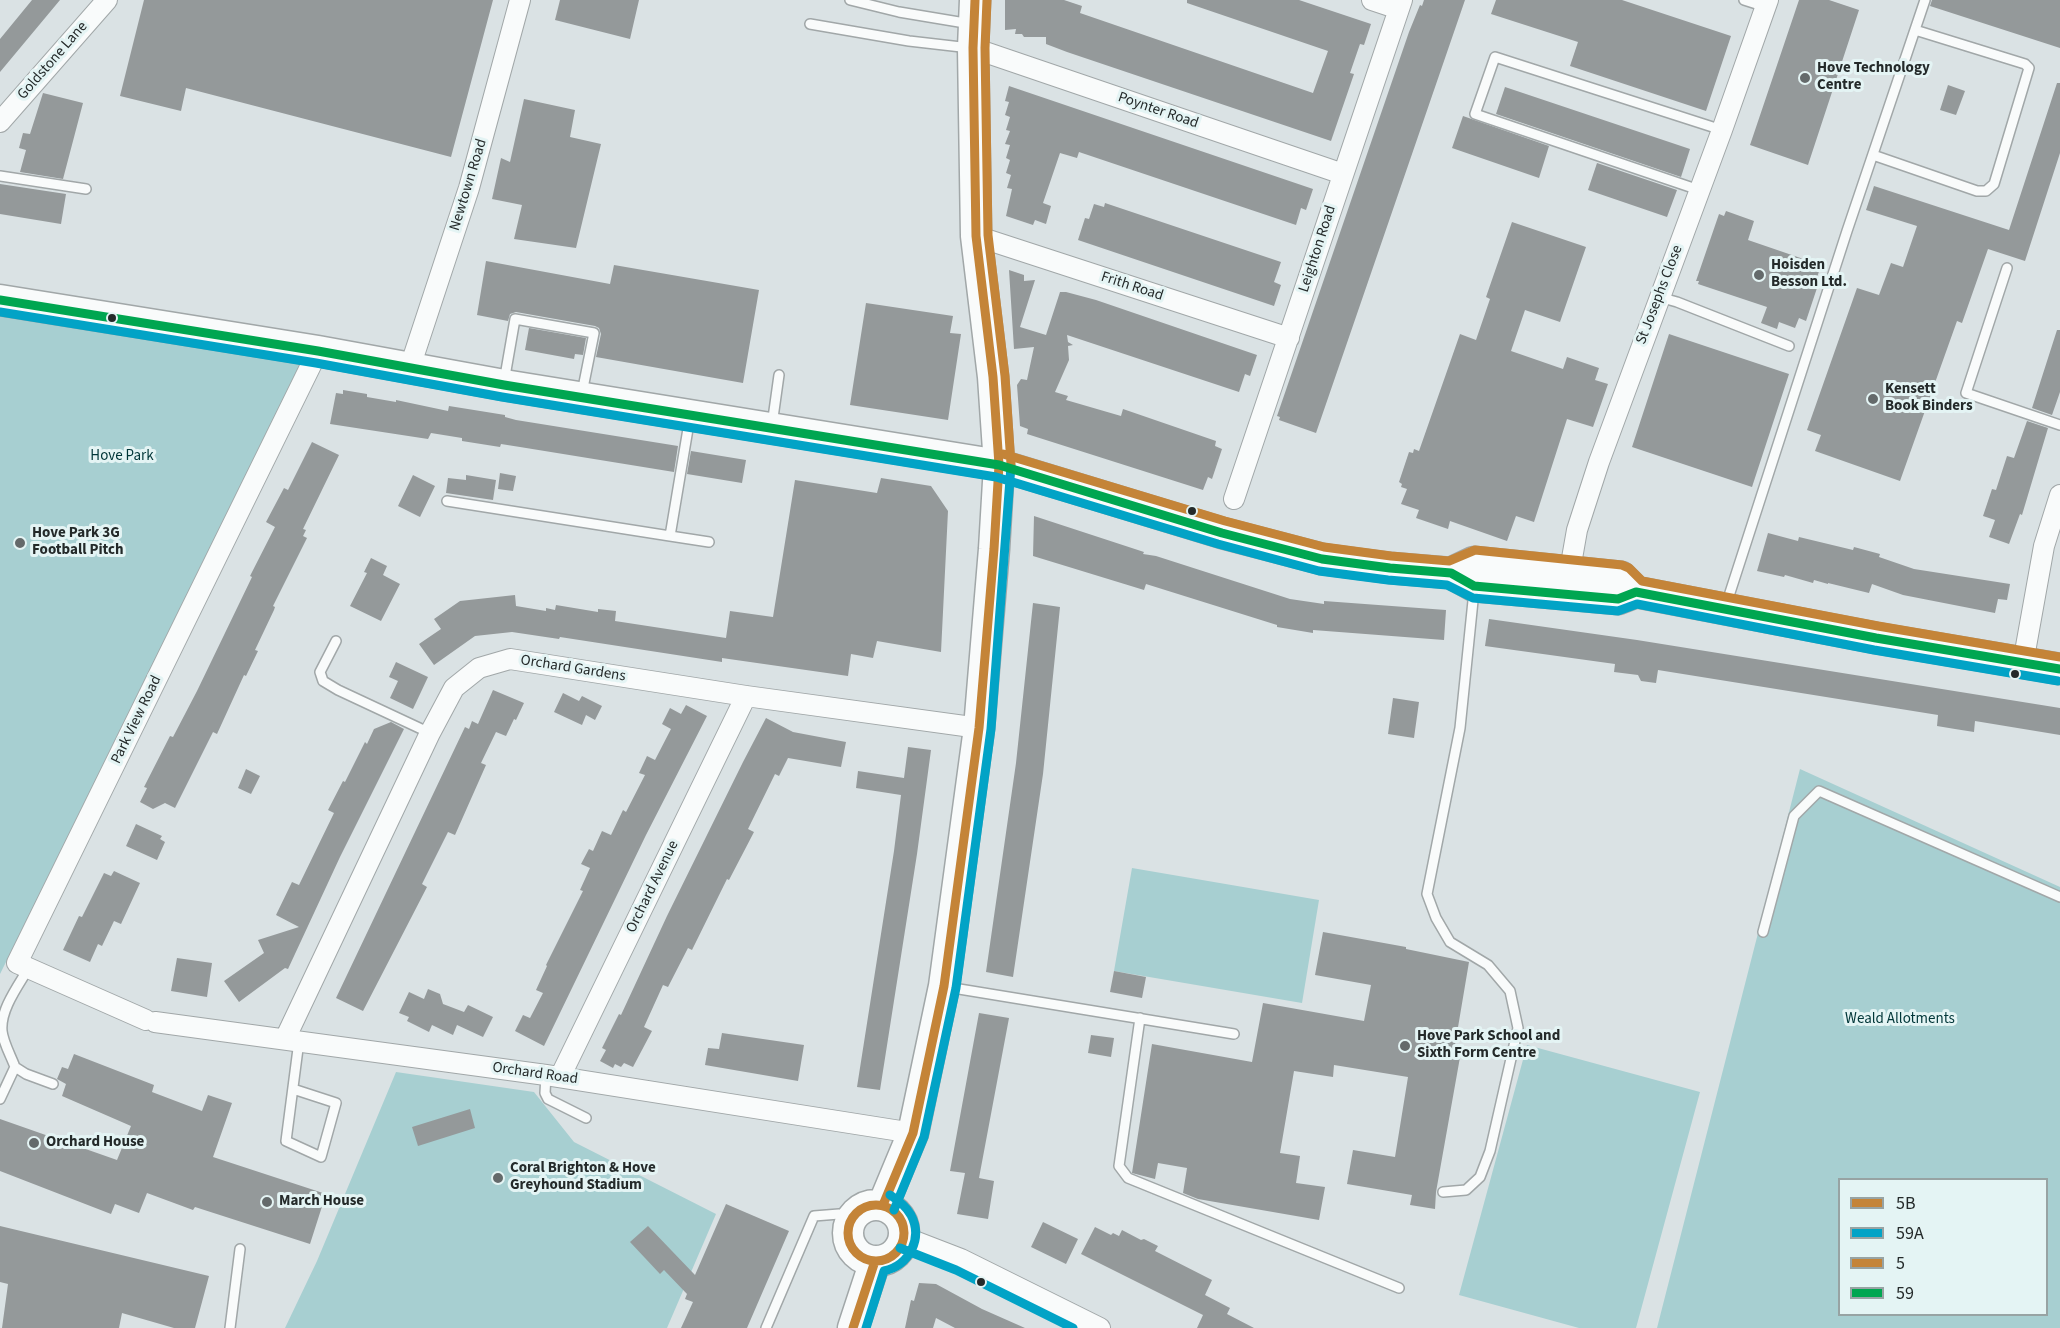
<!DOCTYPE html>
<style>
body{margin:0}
#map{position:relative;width:2060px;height:1328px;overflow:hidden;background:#dae2e4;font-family:"Source Sans 3",sans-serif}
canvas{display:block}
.legend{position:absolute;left:1838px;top:1178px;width:210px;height:138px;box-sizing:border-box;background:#e4f4f4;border:2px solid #97a3a3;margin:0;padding:8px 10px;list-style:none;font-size:18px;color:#242a2a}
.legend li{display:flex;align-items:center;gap:12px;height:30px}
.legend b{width:30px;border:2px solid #97a3a3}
</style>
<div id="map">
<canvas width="2060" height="1328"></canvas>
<ul class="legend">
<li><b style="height:8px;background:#c48438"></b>5B</li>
<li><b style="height:8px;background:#02a3c6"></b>59A</li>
<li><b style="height:8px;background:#c48438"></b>5</li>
<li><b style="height:8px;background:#00a651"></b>59</li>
</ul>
</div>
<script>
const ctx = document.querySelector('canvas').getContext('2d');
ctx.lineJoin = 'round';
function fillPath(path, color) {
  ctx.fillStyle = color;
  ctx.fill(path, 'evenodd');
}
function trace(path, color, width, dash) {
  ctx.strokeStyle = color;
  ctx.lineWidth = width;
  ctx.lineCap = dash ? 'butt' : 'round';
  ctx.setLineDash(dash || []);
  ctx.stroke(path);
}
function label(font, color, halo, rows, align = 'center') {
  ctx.font = font + ' "Source Sans 3",sans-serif';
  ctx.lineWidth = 6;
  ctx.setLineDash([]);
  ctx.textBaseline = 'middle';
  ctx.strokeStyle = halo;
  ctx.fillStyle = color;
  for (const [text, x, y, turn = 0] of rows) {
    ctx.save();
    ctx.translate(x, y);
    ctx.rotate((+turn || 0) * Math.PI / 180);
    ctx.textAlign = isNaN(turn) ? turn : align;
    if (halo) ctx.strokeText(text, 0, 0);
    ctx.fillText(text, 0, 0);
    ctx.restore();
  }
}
const green = new Path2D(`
 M0 314 305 363 0 974Z
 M1800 769 2060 887V1328H1657ZM1840 1180H2046V1314H1840Z
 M1132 868 1319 900 1302 1003 1114 971Z
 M1527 1045 1700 1092 1636 1328H1579L1459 1295Z
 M396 1072 534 1092 574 1142 716 1214 667 1328H285L317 1261Z`);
const building = new Path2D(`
 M32 0H60L0 72V39Z
 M144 0H493L451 157 186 88 181 111 120 96Z
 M560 0H639L630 39 555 20Z
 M1005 0H1064L1082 6 1080 13 1313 93 1328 51 1187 3V0H1299L1371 24 1364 45 1360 44 1350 73 1354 74 1331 141 1067 52 1046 44V37H1024L1022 34H1015L1016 29 1005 30Z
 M1424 0H1465L1316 433 1279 420 1280 417 1277 416 1409 32 1420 5 1422 6Z
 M1496 0H1622L1731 36 1706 111 1570 66 1578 42 1491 14Z
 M1799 0H1829L1859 10 1808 165 1750 145Z
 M1932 0H2060V48L1930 6Z
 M2057 83H2060V153L2025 261 1988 249 1962 323 1957 321 1900 481 1815 451 1821 435 1807 430 1857 288 1879 295 1891 263 1903 267 1917 226 1866 210 1874 186 2009 230Z
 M1948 85 1965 91 1956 115 1940 110Z
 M1009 86 1313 189 1306 210 1301 208 1296 225 1079 152 1077 158 1060 153 1043 203 1051 206 1046 224 1035 220 1033 225 1006 216 1012 189 1007 188 1011 175 1006 173 1010 160 1006 158 1010 145 1005 144 1010 131 1006 130 1010 117 1005 115 1009 102 1005 101Z
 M1505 87 1690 149 1681 177 1496 114Z
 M43 93 83 103 63 179 20 172 26 150 19 148 23 133 30 134Z
 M524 99 575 110 570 137 601 144 576 248 514 239 522 205 492 199 501 158 510 162Z
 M1463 116 1549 146 1539 178 1452 148Z
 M1597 163 1677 190 1667 217 1588 190Z
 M0 184 66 194 61 224 0 214Z
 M1105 203 1281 262 1274 282 1281 285 1274 306 1078 240 1085 218 1089 219 1094 204 1104 207Z
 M1726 211 1754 221 1748 240 1821 265 1814 287 1817 288 1806 321 1799 318 1795 328 1779 322 1777 329 1761 323 1767 307 1698 284 1699 281H1696L1719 214 1724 216Z
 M1512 222 1586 247 1560 322 1525 310 1511 351 1563 369 1567 357 1599 368 1595 380 1608 384 1593 427 1567 419 1534 522 1516 516 1507 541 1450 521 1448 529 1416 518 1419 510 1401 504 1407 489 1401 487 1402 484 1399 482 1409 452 1413 453 1414 449 1419 451 1460 334 1476 340 1490 299 1486 297Z
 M486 261 610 284 614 265 759 290 743 383 596 357 601 334 599 328 595 326 516 312 510 314 508 321 477 315Z
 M1009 270 1024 275V281L1035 280 1020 327 1046 335 1060 292H1066L1096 300 1257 355 1250 376 1245 374 1239 392 1067 335 1068 342 1073 345 1068 346 1069 360 1055 392 1068 396 1066 400 1121 416 1123 409 1216 441 1215 446 1222 449 1212 479 1208 477 1203 490 1027 434 1028 429 1020 426 1017 385 1021 379 1027 380 1034 347 1014 349Z
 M866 303 953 316 950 333 961 334 948 420 850 405Z
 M529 328 586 338 583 355 575 354 574 359 525 350Z
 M2057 330H2060V392L2052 415 2032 408Z
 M1669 334 1789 374 1752 487 1632 447Z
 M343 390 367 394V397L396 402V400L448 411 449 406 474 410 505 415V417L516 420 678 446 674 472 520 447 501 444 500 447 462 441V438L431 433 428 439 330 424 336 393 343 394Z
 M2027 421 2048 428 2022 515 2020 514 2009 544 1989 537 1995 520 1983 516 1992 489 1996 490 2007 456 2014 458Z
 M312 442 339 455 303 529 306 530 303 536 307 538 273 606 275 607 274 610 255 650 258 651 246 676 244 675 217 734 213 732 175 808 165 803 153 809 140 802 147 788 144 787 170 736 173 737 197 691 252 577 250 576 275 527 266 522 284 488 288 490Z
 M691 451 746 460 742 483 687 474Z
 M500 473 516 476 513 491 498 489Z
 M413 475 435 486 420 517 398 506Z
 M466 475 496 480 493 500 446 493 448 478 466 480Z
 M881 478 931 486 948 511 941 652 877 641 873 658 851 654 848 676 722 658V662L560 637 559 639 512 632 475 636 434 665 419 644 441 629 434 619 460 601 515 595 516 606 546 611V608L555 610 556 605 598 612V609L616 611 615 621 726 638 730 611 773 617 795 480 877 493Z
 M1034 516 1144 552 1143 554 1156 556 1290 599 1324 604V601L1446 610 1444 640 1313 630V633L1277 627V625L1146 584 1144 590 1033 556Z
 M1768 533 1798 541 1799 537 1853 550 1854 547 1880 554 1879 557 1914 569 2010 584 2007 600 1998 599 1995 613 1903 595 1872 584 1869 593 1828 583V584L1814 580 1813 583 1785 575 1784 577 1757 571Z
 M371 558 387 566 383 575 400 584 381 621 350 606 367 573 364 572Z
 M1033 603 1060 607 1043 774 1013 977 986 972 1016 763Z
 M1489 619 1637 640 2060 708V735L1975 721 1974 732 1955 729 1937 726 1938 715 1658 670 1656 683 1641 681 1638 675 1614 672 1615 664 1485 646Z
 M396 662 428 677 413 709 390 698 398 681 389 677Z
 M493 690 524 703 516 720 514 719 506 736 496 732 481 763 486 765 455 835 448 832 422 884 427 887 363 1011 336 998 465 727 469 729 472 721 478 724Z
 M563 693 579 701 582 696 602 706 595 720 586 715 582 725 554 712Z
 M1393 698 1419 702 1414 738 1388 734Z
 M686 705 707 716 646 835 544 1046 515 1031 523 1015 530 1018 543 993 536 990 547 966 546 965 583 891 580 890 590 868 581 864 589 849 593 851 602 831 611 835 623 810 626 812 645 775 639 773 647 756 655 760 671 729 662 724 670 708 681 714Z
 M766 718 793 732 846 742 841 767 788 758 779 776 775 774 748 829 754 832 729 880 727 879 692 950 688 948 668 987 663 985 644 1027 652 1031 633 1067 624 1063 621 1067 615 1064 613 1068 600 1061 606 1050 602 1048 619 1014 621 1015 667 916 743 762Z
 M391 722 404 729 340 857 288 969 285 968 239 1002 224 981 264 953 258 940 299 927 276 915 292 882 299 885 334 813 328 810 343 781 345 782 365 742 367 744 374 729Z
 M908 747 931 750 917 854 880 1090 857 1087 894 851 901 795 856 788 858 771 904 778Z
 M246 769 260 776 251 794 238 788Z
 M136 824 162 836 160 839 165 842 157 860 126 846Z
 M114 871 140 883 121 924 114 921 102 946 98 944 90 962 63 950 79 916 82 917 104 873 111 876Z
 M1323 932 1406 947V949L1469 962 1455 1045 1462 1046 1436 1192 1435 1209 1410 1205 1412 1195 1347 1184 1353 1150 1395 1157 1408 1077 1334 1065 1333 1077 1294 1071 1280 1153 1300 1156 1296 1183 1325 1187 1319 1220 1198 1199 1183 1193 1187 1168 1158 1163 1155 1179 1132 1173 1152 1044 1252 1062 1263 1003 1364 1021 1371 985 1315 975Z
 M177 958 212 963 207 997 171 991Z
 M1114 971 1146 977 1142 998 1110 992Z
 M428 989 440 994 443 1004 464 1012 468 1005 493 1017 483 1037 457 1025 453 1035 432 1025 429 1032 407 1021 409 1017 399 1013 409 992 424 999Z
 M979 1013 1009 1018 979 1178 994 1181 988 1219 957 1214 965 1173 950 1171Z
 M722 1033 804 1045 798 1081 705 1065 708 1048 719 1049Z
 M1091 1035 1114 1038 1111 1057 1088 1053Z
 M74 1054 154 1085 152 1092 202 1111 208 1095 232 1103 213 1157 326 1194 310 1244 195 1207 193 1210 147 1193 139 1213 115 1204 111 1214 0 1171V1119L117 1160 131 1126 62 1096 66 1084 57 1079 62 1067 68 1069Z
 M470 1109 475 1128 418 1146 412 1127Z
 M726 1204 789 1231 747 1328H681L693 1302 685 1299 687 1294 664 1270 660 1274 630 1242 648 1226 695 1275Z
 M1043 1222 1078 1239 1066 1264 1031 1247Z
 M0 1226 209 1276 195 1328H174L122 1313 119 1328H2L8 1284 0 1282Z
 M1095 1227 1111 1235 1113 1233 1119 1236 1122 1230 1141 1240 1144 1239 1158 1246 1155 1251 1212 1280 1205 1295 1230 1308 1227 1314 1254 1328H1197L1203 1315 1081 1254Z
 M919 1283 936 1284 982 1309 1025 1328H955L936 1318 933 1328H905L911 1300 914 1301Z`);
const lane = new Path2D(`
 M850 0 899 12 971 24
 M1744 0 1766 7
 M810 24 909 41 970 48
 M1873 155 1977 191H1986L1994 184 2029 68 2025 64 1915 30
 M0 176 86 189
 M1699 190 1475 114 1495 57 1722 130
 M2007 268 1966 393 2060 425
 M1659 297 1677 302 1789 346
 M504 382 515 319 594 333 582 393
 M772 425 779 375
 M447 501 670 536 690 417
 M670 536 709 542
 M1726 605 1847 231 1925 0
 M336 641 320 672 323 681 338 690 430 733
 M1763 932 1794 816 1819 791 2060 897
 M947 987 1234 1034
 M1140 1018 1119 1166 1128 1178 1399 1288
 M15 1067 26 1074 53 1084
 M546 1075 545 1093 548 1099 586 1118
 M293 1089 336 1103 321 1157 286 1141 299 1041
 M0 1099 15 1067C11 1056 3 1042 2 1031 0 1010 18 986 28 969
 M1443 1192 1466 1190 1480 1177 1490 1151 1518 1028 1510 991 1488 965 1450 942 1436 918 1427 894 1460 728 1474 591
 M230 1328 240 1249
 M766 1328 814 1216 839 1214 850 1219`);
const street = new Path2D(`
 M1372 0 1399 9
 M973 48 1343 174
 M0 122 107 0
 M976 236 1289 338
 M410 367 469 188 520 0
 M1234 499 1402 0
 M1568 581 1577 530 1599 462 1722 130 1768 0
 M2023 663 2044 546 2060 495
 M146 1020 17 963 318 351
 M155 1022 546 1075 913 1133
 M285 1039 430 733 454 688 479 668 510 659 746 696 979 728
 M560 1077 746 696
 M904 1237 961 1259 1100 1328`);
const primary = new Path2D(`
 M0 300 318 351 504 385 999 465 1222 533 1322 559 1390 568 1451 573 1474 586 1618 599 1636 592 1876 638 2060 669
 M1451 573 1474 562 1621 577 1636 592
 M848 1233a28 28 0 1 1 56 0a28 28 0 1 1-56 0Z
 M883 1205 913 1133 944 986 979 728 994 549 999 465 993 377 976 236 973 48 975 0
 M853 1328 875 1261`);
const bus1 = new Path2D(`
 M848 1233a28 28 0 1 1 56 0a28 28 0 1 1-56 0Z
 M883 1205 913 1133 944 986 979 728 994 549 999 465 993 377 976 236 973 48 975 0
 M853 1328 875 1261`);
const bus2 = new Path2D(`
 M0 312 316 363 502 397 996 477 1218 544 1319 571 1388 580 1447 585 1473 598 1618 611 1637 604 1874 650 2058 681
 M894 1210 924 1137 956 988 991 729 1011 466
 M900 1248 956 1270 1073 1328
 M866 1328 884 1271C910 1265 923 1238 911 1215 906 1206 898 1200 890 1195`);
const bus3 = new Path2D(`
 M987 0 985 48 988 235 1005 376 1011 464
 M1003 454 1225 521 1324 547 1391 556 1449 561 1475 550 1622 565 1629 568 1642 581 1878 626 2060 657`);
const bus4 = new Path2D(`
 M0 300 318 351 504 385 999 465 1222 533 1322 559 1390 568 1451 573 1474 586 1618 599 1636 592 1876 638 2060 669`);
const markers = [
 [1805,78,6,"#646a6b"],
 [1759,275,6,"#646a6b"],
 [112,318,5,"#242a2a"],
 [1873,399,6,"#646a6b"],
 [1192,511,5,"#242a2a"],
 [20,543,6,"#646a6b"],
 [2015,674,5,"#242a2a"],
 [1405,1046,6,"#646a6b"],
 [34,1143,6,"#646a6b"],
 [498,1178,6,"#646a6b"],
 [267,1202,6,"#646a6b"],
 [981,1282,5,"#242a2a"]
];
const streetNames = [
 ["Goldstone Lane",53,61,-49],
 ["Poynter Road",1158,111,19],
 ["Newtown Road",469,185,-73],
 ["Leighton Road",1318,249,-72],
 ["Frith Road",1132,287,18],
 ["St Josephs Close",1660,295,-69],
 ["Orchard Gardens",573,669,9],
 ["Park View Road",137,720,-64],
 ["Orchard Avenue",653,887,-64],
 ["Orchard Road",535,1074,8]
];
const poiNames = [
 ["Hove Technology",1817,69],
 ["Centre",1817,86],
 ["Hoisden",1771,266],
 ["Besson Ltd.",1771,283],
 ["Kensett",1885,390],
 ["Book Binders",1885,407],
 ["Hove Park 3G",32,534],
 ["Football Pitch",32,551],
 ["Hove Park School and",1417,1037],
 ["Sixth Form Centre",1417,1054],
 ["Orchard House",46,1143],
 ["Coral Brighton & Hove",510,1169],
 ["Greyhound Stadium",510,1186],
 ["March House",279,1202]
];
const parkNames = [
 ["Hove Park",122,457],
 ["Weald Allotments",1900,1020]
];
fillPath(green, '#a7cfd1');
fillPath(building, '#94999a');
trace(lane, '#a1a7a8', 12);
trace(street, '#a1a7a8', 22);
trace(primary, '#a1a7a8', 33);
trace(lane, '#f9fbfb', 9);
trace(street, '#f9fbfb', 20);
trace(primary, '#f9fbfb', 30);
trace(bus1, '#c48438', 9);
trace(bus2, '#02a3c6', 9);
trace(bus3, '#c48438', 9);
trace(bus4, '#00a651', 9);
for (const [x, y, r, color] of markers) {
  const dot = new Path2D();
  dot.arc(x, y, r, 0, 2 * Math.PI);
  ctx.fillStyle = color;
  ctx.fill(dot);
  trace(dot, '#e4f4f4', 2);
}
label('15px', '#242a2a', '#e4f4f4', streetNames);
label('bold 15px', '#242a2a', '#e4f4f4', poiNames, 'left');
label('15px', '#003638', '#e4f4f4', parkNames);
</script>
